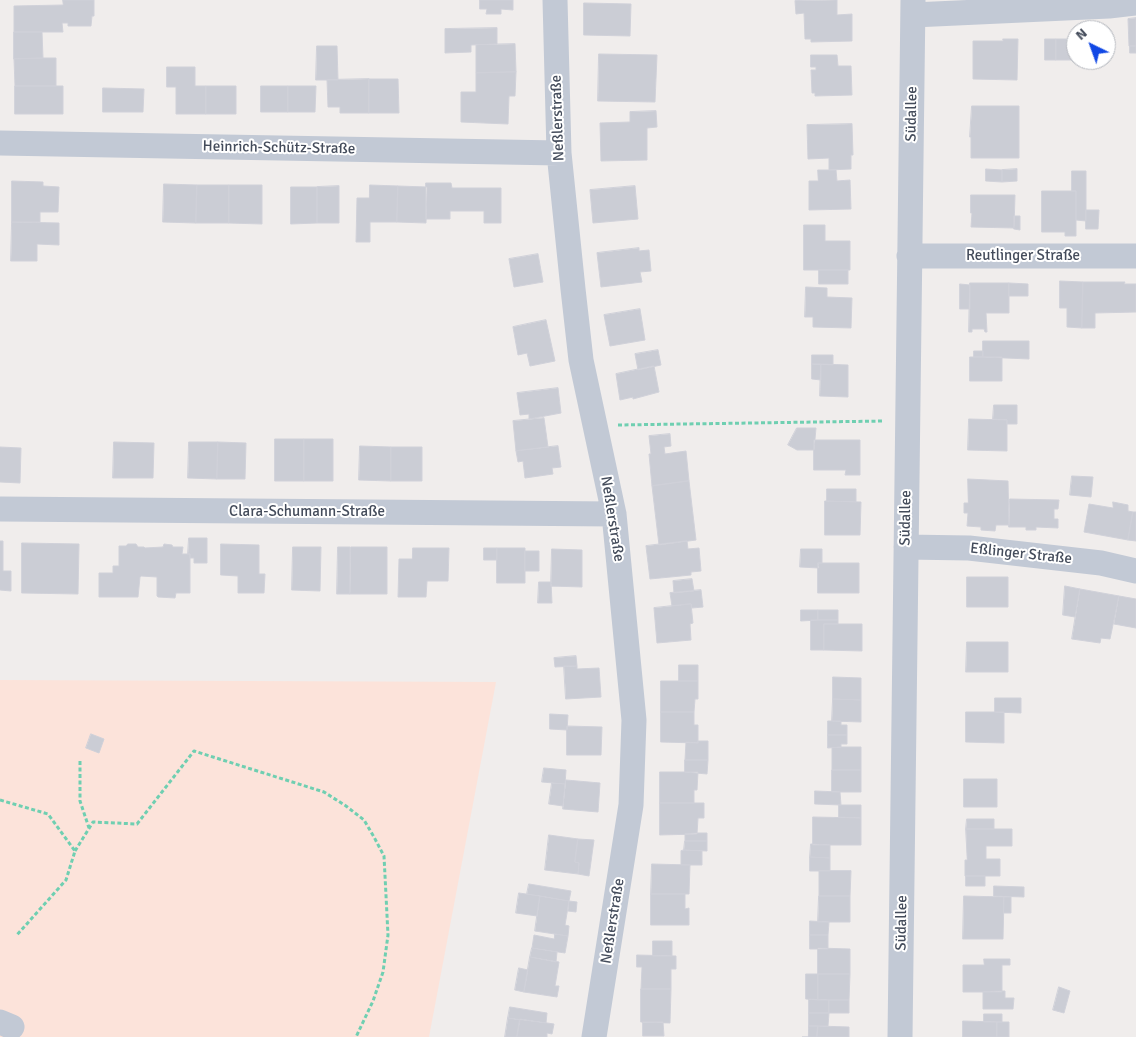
<!DOCTYPE html>
<meta charset="utf-8">
<style>
body{margin:0}
#map{position:relative;width:1136px;height:1037px;overflow:hidden;background:#f0edec;font-family:Signika,sans-serif}
canvas{display:block}
.north{position:absolute;left:1066px;top:20px;width:50px;height:50px;box-sizing:border-box;background:#fff;border:1px solid #b4b7bd;border-radius:50%;rotate:318deg;font-size:14px;font-weight:700;line-height:20px;text-align:center;color:#444c5b}
.north::after{content:'';display:block;margin:auto;width:18px;height:22px;background:#1148e5;clip-path:polygon(50% 0,100% 100%,50% 72%,0 100%)}
</style>
<div id="map">
<canvas width="1136" height="1037"></canvas>
<div class="north">N</div>
</div>
<script>
const ctx = document.querySelector('canvas').getContext('2d');
ctx.lineJoin = 'round';
function fillPath(path, color) {
  ctx.fillStyle = color;
  ctx.fill(path, 'evenodd');
}
function trace(path, color, width, dash) {
  ctx.strokeStyle = color;
  ctx.lineWidth = width;
  ctx.lineCap = dash ? 'butt' : 'round';
  ctx.setLineDash(dash || []);
  ctx.stroke(path);
}
function label(font, color, halo, rows, align = 'center') {
  ctx.font = font + ' Signika,sans-serif';
  ctx.lineWidth = 4;
  ctx.setLineDash([]);
  ctx.textBaseline = 'middle';
  ctx.strokeStyle = halo;
  ctx.fillStyle = color;
  for (const [text, x, y, turn = 0] of rows) {
    ctx.save();
    ctx.translate(x, y);
    ctx.rotate((+turn || 0) * Math.PI / 180);
    ctx.textAlign = isNaN(turn) ? turn : align;
    if (halo) ctx.strokeText(text, 0, 0);
    ctx.fillText(text, 0, 0);
    ctx.restore();
  }
}
const medical = new Path2D(`
 M0 680 496 682 429 1037H0Z`);
const building = new Path2D(`
 M63 0H94V16H92L91 26H68V23H62L63 32H14V6L63 5Z
 M480 0H513V10L501 9V14H486L487 9H480Z
 M837 0V15L852 14V41L811 42V39H805L804 13 796 14 795 1Z
 M584 3 631 4 630 36 584 35Z
 M1136 18V46H1129L1128 19Z
 M497 28V44L471 45V52L445 53V29Z
 M14 32H42L43 58 14 59Z
 M1003 39H1018L1017 80 973 79V41H1003Z
 M1045 39H1056V60H1045Z
 M1056 39H1076V60H1087H1056Z
 M515 44 516 72 476 73V45Z
 M317 46H337L338 80H316Z
 M1130 46H1136V53H1130Z
 M599 54 657 55 655 102 598 101Z
 M811 55H837L838 66H851L852 95 815 96V93H812L811 70H816V67H811Z
 M43 58H56V86H15L14 59Z
 M167 67H195V86H206V114H176V87H167Z
 M516 72 515 96H509L508 124 461 122V92H476V73Z
 M369 79H398L399 113H369Z
 M369 79V113H340V107H328L327 80Z
 M15 86H63V114H15Z
 M206 86H236V114H206Z
 M261 86H288V112H261Z
 M288 86H316L315 112H288Z
 M103 88 144 89 143 112H103Z
 M972 106H1019V158H971V137H970Z
 M656 111 657 127 647 128V160L601 161 600 123 630 122V112Z
 M852 124 853 155H851V169L829 170V158L808 159 807 125Z
 M986 169 1002 170V182L986 181Z
 M1017 169V181L1002 182V170Z
 M818 170H836L837 181 850 180 851 209 809 210V181H818Z
 M1072 171H1086V221L1076 220V191H1072Z
 M12 181 43 182V186L59 187 58 212H40V222H12Z
 M426 183H451L452 188H501V223H484V211H450V219H426Z
 M164 184 197 185 196 223 163 222Z
 M197 185H229V223H196Z
 M229 185H262V224L229 223Z
 M370 185 398 186 397 222H370V242H356L357 198H369Z
 M339 186V223H317V187Z
 M398 186 427 187 426 223 397 222Z
 M635 186 638 219 593 223 590 190Z
 M291 187H317V223L291 224Z
 M1042 191H1076V236H1065V232H1042Z
 M971 195H1015L1014 228 971 227 972 213H971Z
 M1086 210H1099L1098 229H1086Z
 M1014 216H1020V230L1014 229Z
 M12 222 59 223V245L37 244V261H11Z
 M804 225H825V241H850V270H804Z
 M639 248V251L649 250 651 271 640 272 642 282 601 287 597 253Z
 M538 254 543 282 514 287 509 259Z
 M819 270H848V284H819Z
 M1060 281 1083 282 1082 328 1067 327V308H1060Z
 M1083 282H1125L1124 284H1136V312L1095 313V328H1082Z
 M970 283H1009V313H986L987 332H985L984 329H972V332H969Z
 M1009 283 1028 284V296H1009Z
 M960 284 970 285V309H960Z
 M806 287 827 288V297L852 298 851 328 813 327V317H805Z
 M640 309 645 340 610 346 604 315Z
 M546 320 555 361 530 366 527 353 518 355 513 327Z
 M983 341H1029V359L983 357Z
 M658 350 661 365 638 370 635 354Z
 M974 351H983V357H974Z
 M812 355H833V365L812 364Z
 M970 357H1002V381H970Z
 M812 364H821V380L812 379Z
 M821 364 848 365V397L820 396Z
 M654 366 659 392 633 399V397L620 400 616 374Z
 M558 388 561 413 529 419V414L520 415 517 393Z
 M994 405H1017V424H1007V420L993 419Z
 M544 418 548 447 516 451 513 421Z
 M969 419 1007 420V451L968 450Z
 M797 428H816L814 450H797L788 445Z
 M670 434 671 446 664 447 665 454 686 451 689 481 652 486 649 454H651L649 436Z
 M275 439H304V481H275Z
 M304 439H333V481H304Z
 M814 440H860V475H845L846 470H814Z
 M114 442 154 443 153 478H113Z
 M189 442H218L217 479 188 478Z
 M218 442 246 443 245 479H217Z
 M360 446 391 447V481L359 480Z
 M558 446 561 467 552 468 553 474 525 478 523 461 518 462 516 451Z
 M0 447 21 448 20 483 0 482Z
 M391 447H422V481H391Z
 M1072 476 1093 477 1091 497 1070 495Z
 M968 479 1008 481 1009 525H996L995 531 981 530V527L967 526 968 513H964V503H968Z
 M689 481 696 540 659 545 652 486Z
 M827 489H856V502L827 501Z
 M1010 499 1059 500 1058 509H1054V519H1058V528L1036 527V530H1026V527H1009Z
 M825 501 861 502 860 535H825Z
 M1113 502 1128 505V511L1133 512 1128 540 1084 532 1089 504 1113 508Z
 M1133 512H1136V541L1128 540Z
 M189 538H207V563H194V558H190V554H188Z
 M0 541H3V571H11V591L0 590Z
 M687 541 688 549 699 548 701 571 691 572V575L650 579 646 546Z
 M22 543 79 544 78 594 22 593Z
 M128 544H136L138 547H144L145 548 163 547 164 544 172 545 173 547H183L182 554H190V593H176L175 598 158 597 157 596V577L141 576 140 577 138 597H99V573H113V566H119V546H126Z
 M221 544 259 545V574H265L264 593H238V576L221 575Z
 M293 547H321L320 591 292 590Z
 M338 547H350V594H337Z
 M351 547H387V594H350Z
 M413 548H449L448 581H427L426 597H398L399 559H412Z
 M484 548H497V560H484Z
 M497 548H525V583H497Z
 M552 549 582 550V587L551 586Z
 M801 549H822V563H818L819 568 800 567Z
 M525 551H539V571H525Z
 M818 563H859V593H818Z
 M967 577H1008V607H967Z
 M692 579 694 591 674 593 673 581Z
 M539 582H551L552 603H538Z
 M1065 586 1080 589 1075 617 1063 615Z
 M1080 589 1119 596 1110 639 1101 638 1100 643 1072 639Z
 M701 590 703 607 692 608 691 604 672 606 670 593Z
 M1119 596 1136 599V628L1114 624Z
 M691 604 693 623 690 624 691 640 657 643 654 608Z
 M801 610H818V620L801 621Z
 M818 610H838V620H818Z
 M811 620H838V624H824V650H811Z
 M824 624H862V651L824 650Z
 M967 642H1008V672H966Z
 M576 656 577 666 555 667 554 658Z
 M679 665H698V681H679Z
 M564 666H577V669L599 668 601 697 566 699Z
 M833 677 861 678V700L833 699Z
 M661 681H698V699H695L694 712H661Z
 M995 698H1021V713L995 712Z
 M833 699 861 700V722L832 721Z
 M661 712H694V725H698V743L661 742Z
 M966 712H1004V743L966 742Z
 M550 714 568 715 567 730 550 729Z
 M828 721H841V725H847V735H828Z
 M567 726 602 727 601 755H567Z
 M91 734 104 739 99 753 86 748Z
 M828 735H847V744H841V747L828 748Z
 M698 741H708V760H685L686 742 698 743Z
 M841 747H861V770H832V748Z
 M685 760H708L707 774 685 772Z
 M544 768 566 770 565 784 542 782Z
 M832 770H861V792H832Z
 M660 772H698L697 790H694V803H660Z
 M964 779H997V807H964Z
 M566 780 600 783 598 812 563 809Z
 M552 783 565 784 563 806 549 804Z
 M815 791 840 792 841 805 815 804Z
 M660 803H704V818H698L697 834 660 835Z
 M839 805H861V818L839 817Z
 M813 817 861 818V845H813Z
 M967 819H994V829H966Z
 M966 829H1012V846H986V859H1000V876H965V860H967Z
 M697 833H707V841H685V834Z
 M549 835 578 839 575 862 579 863 578 874 545 870Z
 M578 839 594 840 589 876 578 874 579 863 575 862Z
 M685 841H707V851L684 850Z
 M811 844 830 845V858L810 857Z
 M684 850 702 851V865H681V851Z
 M810 857 830 858V871H810Z
 M652 864 690 865 689 894H651Z
 M851 871 850 896H819V871Z
 M966 876H985V886H966Z
 M529 884 571 891 569 901 527 894Z
 M994 886 1024 887V897L994 896Z
 M519 893 540 896 537 916 516 913Z
 M651 894H685V909L689 908V925H651Z
 M540 896 569 901 565 925 569 926 568 936 535 931Z
 M819 896H850V922H818Z
 M964 896 1004 897 1003 939H963Z
 M1004 897H1011V913H1004Z
 M569 901 577 902 576 912 568 911Z
 M810 921 829 922 828 935H810Z
 M555 934 568 936 565 953 532 948 534 935 554 939Z
 M810 935H828V949H810Z
 M653 941H672V956H653Z
 M532 948 557 952 556 962 530 957Z
 M818 948 850 949V974H818Z
 M637 955 676 956V969H671V989H641L642 967H637Z
 M530 957 559 962 555 986H559L557 997 524 992Z
 M984 959H1010V965H1002V992H963V965H984Z
 M519 968 528 970 524 992 515 990Z
 M806 974H818V1000L806 999Z
 M818 974H850L849 1000H818Z
 M1059 987 1070 991 1064 1013 1053 1010Z
 M641 989H671L670 1023 641 1022Z
 M1002 991H1005V998H1014L1013 1009H983V992Z
 M809 999 829 1000V1013H809Z
 M829 1000H849V1013H829Z
 M510 1007 547 1013 546 1023 508 1018Z
 M809 1013H829L828 1026H809Z
 M984 1014H1002V1022H984Z
 M508 1018 520 1020 517 1037H505Z
 M520 1019 554 1024 552 1034 547 1033V1037H517Z
 M963 1021 997 1022V1037H963Z
 M643 1022H663L664 1036H643Z
 M997 1022H1009V1037H997Z
 M809 1026H818L817 1037H802H808Z
 M818 1026 849 1027V1037H817Z`);
const path = new Path2D(`
 M618 425 884 421
 M80 761V801L89 828
 M0 800 48 814 75 851 66 880 16 936
 M75 851 93 822 137 824 194 751 324 792 346 806 364 820 374 837 384 856 388 935 383 972 373 1001 356 1037`);
const minor = new Path2D(`
 M555 0 559 153 573 289 581 360 614 514 634 720 631 805 594 1037
 M913 15 1109 6 1136 3
 M0 143 559 153
 M909 256H1136
 M0 509 614 514
 M906 547 969 548 1101 563 1136 571
 M0 1022 12 1027
 M900 1037 913 0`);
const streetNames = [
 ["Südallee",912,114,-89],
 ["Neßlerstraße",558,118,-92],
 ["Heinrich-Schütz-Straße",279,148,1],
 ["Reutlinger Straße",1023,256],
 ["Clara-Schumann-Straße",307,512],
 ["Südallee",906,518,-89],
 ["Neßlerstraße",612,519,81],
 ["Eßlinger Straße",1021,554,6],
 ["Neßlerstraße",613,921,-81],
 ["Südallee",902,923,-89]
];
fillPath(medical, '#fce3da');
fillPath(building, '#cbcdd5');
trace(building, '#d0d1d9', 1);
trace(path, '#6fcfb1', 3, [4, 2.5]);
trace(minor, '#c2c9d5', 25);
label('15px', '#444c5b', '#fff', streetNames);
</script>
